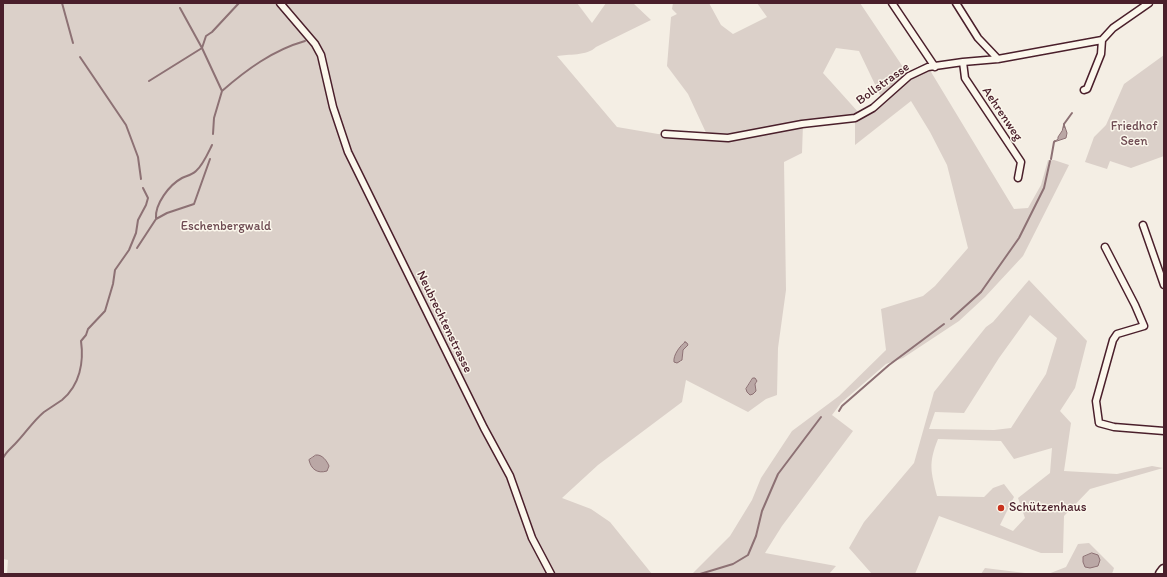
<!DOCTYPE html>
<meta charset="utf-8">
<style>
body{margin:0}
#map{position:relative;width:1167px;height:577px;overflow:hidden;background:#f4eee4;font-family:Itim,sans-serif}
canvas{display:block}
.frame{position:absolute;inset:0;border:4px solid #4a1f2b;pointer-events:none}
</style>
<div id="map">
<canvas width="1167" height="577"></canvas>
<div class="frame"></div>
</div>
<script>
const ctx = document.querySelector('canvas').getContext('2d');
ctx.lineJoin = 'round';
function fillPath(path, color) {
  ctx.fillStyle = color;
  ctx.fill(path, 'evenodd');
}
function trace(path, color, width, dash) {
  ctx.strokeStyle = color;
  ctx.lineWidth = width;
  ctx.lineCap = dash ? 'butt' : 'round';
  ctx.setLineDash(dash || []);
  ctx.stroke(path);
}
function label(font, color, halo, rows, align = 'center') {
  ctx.font = font + ' Itim,sans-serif';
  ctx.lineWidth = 3;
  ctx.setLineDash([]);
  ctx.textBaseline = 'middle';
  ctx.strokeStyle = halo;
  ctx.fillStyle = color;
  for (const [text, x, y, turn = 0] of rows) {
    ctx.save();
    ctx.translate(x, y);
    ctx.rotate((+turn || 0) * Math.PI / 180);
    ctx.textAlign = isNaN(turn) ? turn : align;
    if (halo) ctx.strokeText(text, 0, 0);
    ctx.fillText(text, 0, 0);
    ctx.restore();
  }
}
const green = new Path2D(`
 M3 3H577L592 23 606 3H633L651 20 596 47C587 56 568 54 557 56L617 127 658 134 708 137 688 94 667 66 671 17 677 14 672 9 673 3H709L721 25 733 34 767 17 757 3H860L909 76 928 67 1014 209 1028 208 1041 185 1048 160H1054L1069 165 1023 256 985 297 959 321 903 358 886 364 841 403 832 415 853 431 782 526 765 553 836 566 829 574H692L730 536 752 500 761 478 792 431 839 396 886 350 881 309 923 296 935 286 968 248 947 165 930 132 911 101 855 145V118L873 108 908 77 881 97 859 51 836 48 823 73 859 113 803 124 802 153 784 162 786 290 778 348 777 395 766 399 748 412 686 380 682 402 598 465 562 498 591 509 610 522 652 574H7L8 560 3 559ZM685 342 688 345 683 350V358L681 362 674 360 679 349ZM752 379 757 382 755 384 756 388 750 395 747 392V388ZM317 455C323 457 327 461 329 466L328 470 316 471 310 463 312 457Z
 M1164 55V156L1131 168 1110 161 1107 169 1085 162 1094 137 1106 125 1124 84Z
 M1029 280 1087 341 1075 388 1060 411 1071 423 1064 471 1117 474 1152 466 1163 468 1090 489 1064 516 1063 553H1041L939 516 915 574H872L849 548 864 522 914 463 934 392 986 327 993 322ZM1030 315 1057 338 1046 374 1011 428 994 430 929 429 935 412 964 413 999 358ZM938 439 1001 441 1014 459 1052 448 1050 473 1018 498 1025 518 1013 531 1000 525 1014 497 1004 484 993 488 984 497 937 496C931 471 928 464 938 439Z
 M1089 543 1114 568 1112 574H1048L1066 567 1078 544Z
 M985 568 1033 574H981Z`);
const water = new Path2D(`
 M1064 124 1067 133 1066 138 1054 142 1058 139V137L1062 131Z
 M685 342 687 343 688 345 683 350 682 360 677 363 674 362C673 355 680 346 685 342Z
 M753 378H755L757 381 755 384 756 391 753 394 750 395 747 392 746 389Z
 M316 455C322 454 327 461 329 466L327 471C317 474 311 469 309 460Z
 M1092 553 1098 555 1100 560 1098 566 1090 568 1085 567 1083 562V557Z`);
const stream = new Path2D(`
 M62 3 73 43
 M180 8 202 48 222 91 214 118 213 134
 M80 57 126 125 138 157 141 179
 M149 81 202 48 206 36 212 32 239 3
 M222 91C246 70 273 50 305 41
 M1064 127V124L1072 113
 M1051 159 1054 142 1055 141
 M156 218C155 204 169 185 182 178 186 176 192 175 196 171 203 165 208 153 212 145
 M137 248 156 219 167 213 194 204 210 159
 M951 319 981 292 1019 238 1044 188 1050 161
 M839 411 842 406 889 365 944 324
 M3 458C6 452 10 449 15 444 25 434 33 421 44 412 50 408 56 404 62 400 80 385 84 362 81 341L86 335 88 329 105 311 113 284 115 270 129 250 136 233 138 220 146 205 148 198 143 188
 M700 574 733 564 748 555 756 536 762 511 778 474 821 417`);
const street = new Path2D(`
 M280 3 315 44 321 55 333 107 348 152 484 428 510 476 532 538 551 574
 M892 3 935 67
 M956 3 978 38 998 59
 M963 62 965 78 1021 162 1018 178
 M1084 90 1087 89 1101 54 1102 40
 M665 134 728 138 802 124 855 118 873 108 909 76 928 67 963 62 998 59 1102 40 1113 28 1149 3
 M1143 225 1164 285
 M1105 247 1135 305 1144 326 1117 334 1113 340 1096 401 1099 423 1114 427 1164 431`);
const primary = new Path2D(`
 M1161 574 1164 570`);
const markers = [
 [1001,508,4,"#c8321e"]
];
const streetNames = [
 ["Bollstrasse",883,84,-36],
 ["Aehrenweg",1002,114,56],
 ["Neubrechtenstrasse",444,322,64]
];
const parkNames = [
 ["Friedhof",1134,127],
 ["Seen",1134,142],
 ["Eschenbergwald",226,227]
];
const poiNames = [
 ["Schützenhaus",1009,508]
];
fillPath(green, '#dbd0c9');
fillPath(water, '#baa7a5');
trace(water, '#8d7174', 1);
trace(stream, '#8d7174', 2);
trace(street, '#4a1f2b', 9);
trace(primary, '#4a1f2b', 13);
trace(street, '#fbf7ec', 6);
trace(primary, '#fbf7ec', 10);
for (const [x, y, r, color] of markers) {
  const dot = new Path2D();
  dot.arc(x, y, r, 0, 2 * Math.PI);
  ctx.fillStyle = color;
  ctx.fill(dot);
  trace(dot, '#fbf7ec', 1.5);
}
label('13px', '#4a1f2b', '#fbf7ec', streetNames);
label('13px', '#6e4b52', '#fbf7ec', parkNames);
label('13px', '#4a1f2b', '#fbf7ec', poiNames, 'left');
</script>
